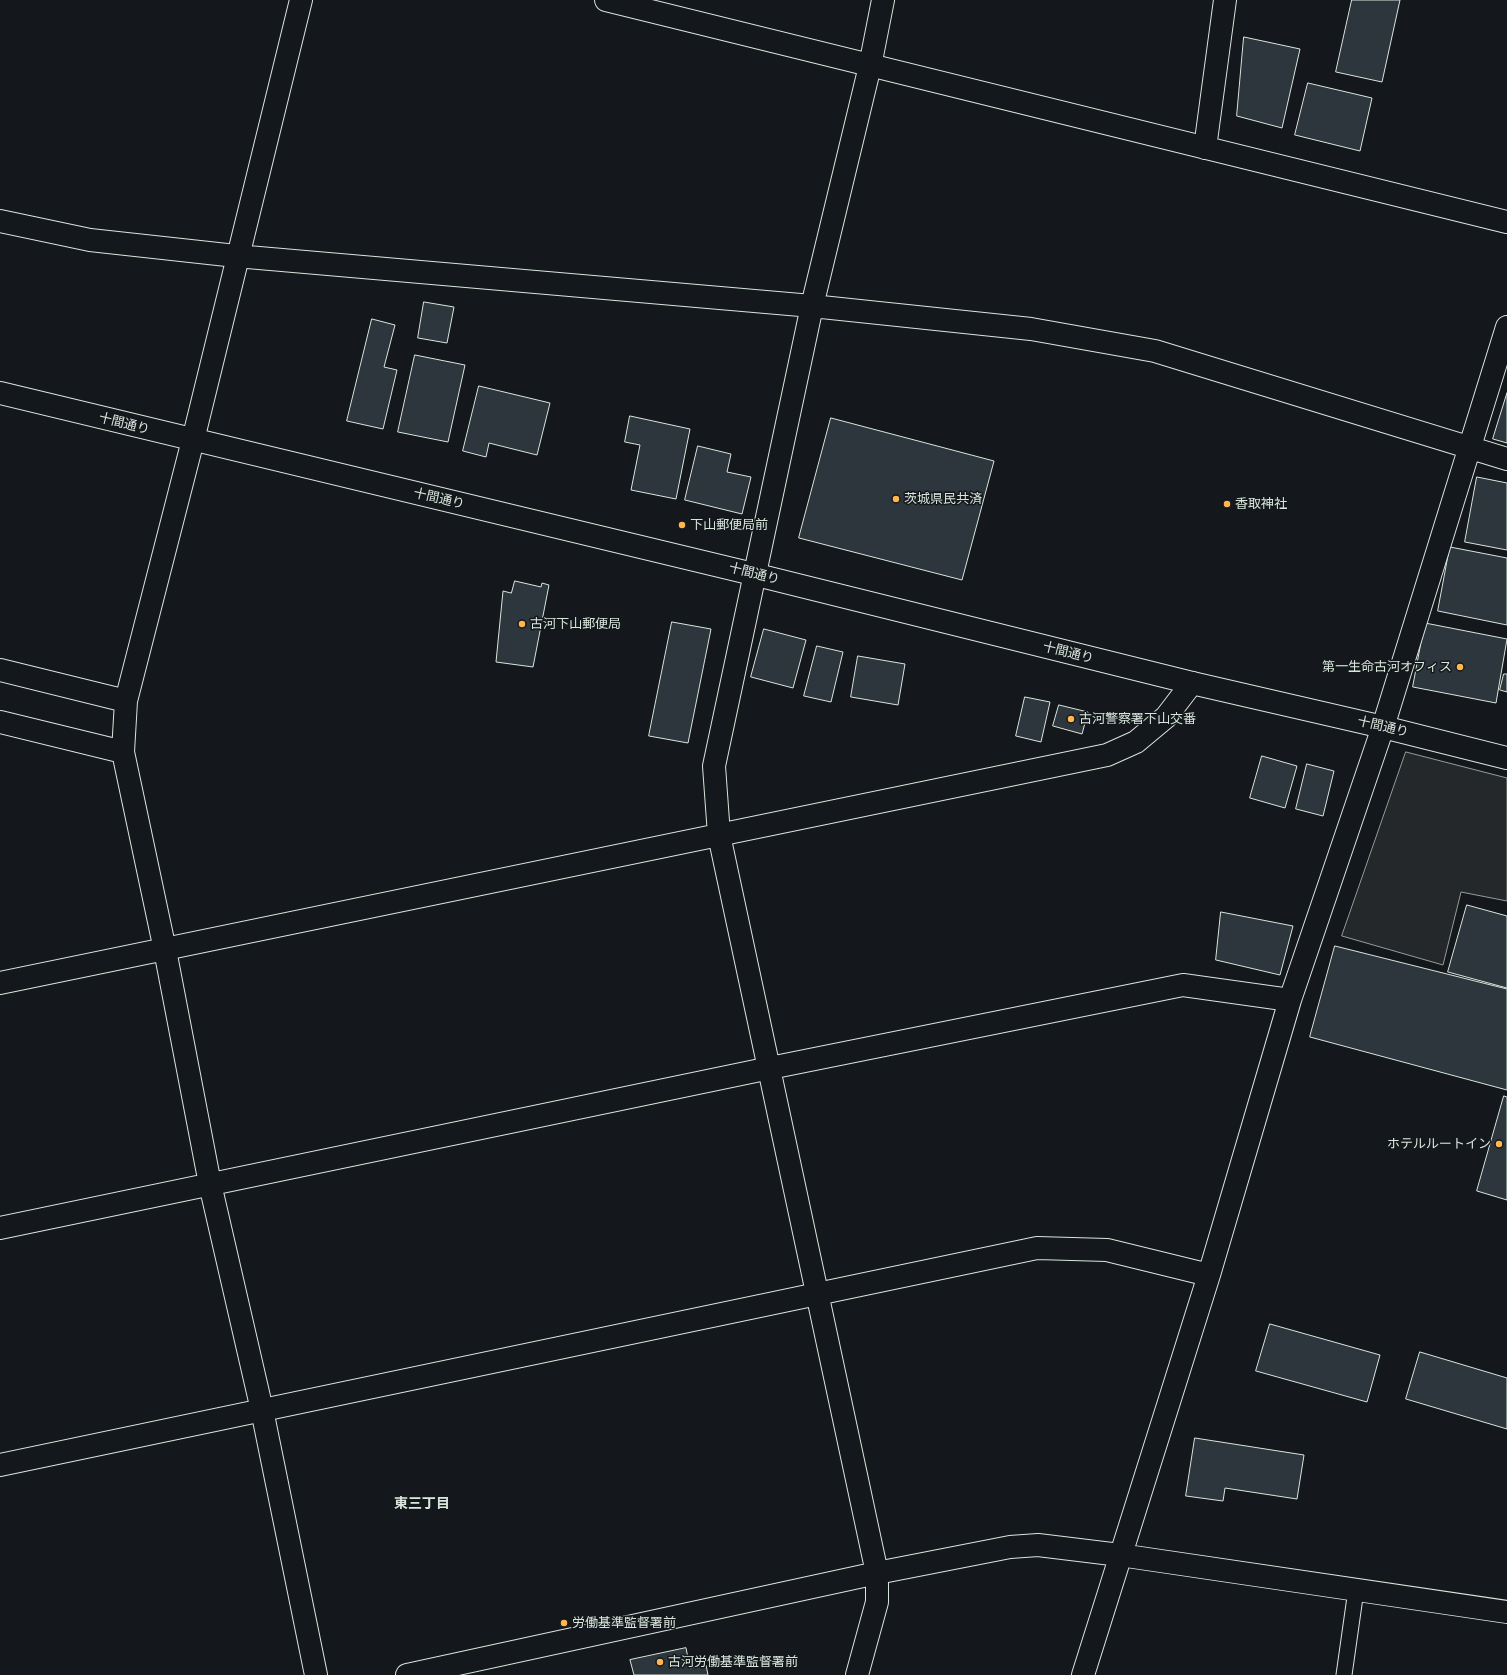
<!DOCTYPE html>
<meta charset="utf-8">
<style>
body{margin:0}
canvas{display:block;background:#14181c}
</style>
<canvas width="1507" height="1675"></canvas>
<script>
const ctx = document.querySelector('canvas').getContext('2d');
ctx.lineJoin = 'round';
function fillPath(path, color) {
  ctx.fillStyle = color;
  ctx.fill(path, 'evenodd');
}
function trace(path, color, width, dash) {
  ctx.strokeStyle = color;
  ctx.lineWidth = width;
  ctx.lineCap = dash ? 'butt' : 'round';
  ctx.setLineDash(dash || []);
  ctx.stroke(path);
}
function label(font, color, halo, rows, align = 'center') {
  ctx.font = font + ' "Fira Sans","Noto Sans JP",sans-serif';
  ctx.lineWidth = 3;
  ctx.setLineDash([]);
  ctx.textBaseline = 'middle';
  ctx.strokeStyle = halo;
  ctx.fillStyle = color;
  for (const [text, x, y, turn = 0] of rows) {
    ctx.save();
    ctx.translate(x, y);
    ctx.rotate((+turn || 0) * Math.PI / 180);
    ctx.textAlign = isNaN(turn) ? turn : align;
    if (halo) ctx.strokeText(text, 0, 0);
    ctx.fillText(text, 0, 0);
    ctx.restore();
  }
}
const parking = new Path2D(`
 M1406 752 1507 778V901L1461 892 1443 965 1342 936Z`);
const building = new Path2D(`
 M1352 0H1400L1382 82 1336 72Z
 M1244 37 1300 49 1282 128 1237 116Z
 M1308 83 1372 98 1360 151 1295 135Z
 M424 302 454 307 447 343 418 338Z
 M372 319 395 325 384 367 397 370 383 429 347 421Z
 M415 355 465 365 448 442 398 432Z
 M479 386 550 403 537 455 489 443 486 457 463 451Z
 M1507 393V443L1493 439Z
 M630 416 690 429 676 499 631 490 640 445 625 442Z
 M831 418 994 461 962 580 799 538Z
 M698 446 731 454 727 472 751 477 742 514 685 500Z
 M1477 477 1507 483V550L1465 542Z
 M1450 547 1507 558V625L1438 611Z
 M515 581 541 587 542 583 549 585 533 667 496 662 503 591 511 593Z
 M672 622 711 629 688 743 649 736Z
 M1425 623 1507 639 1496 703 1413 687Z
 M764 629 806 640 793 688 751 677Z
 M817 646 843 652 831 702 804 696Z
 M858 656 905 664 898 705 851 697Z
 M1504 674H1507V692L1500 690Z
 M1025 697 1050 702 1041 742 1016 736Z
 M1059 705 1088 712 1082 734 1053 726Z
 M1262 756 1297 766 1285 808 1250 798Z
 M1307 764 1334 771 1323 816 1296 809Z
 M1467 905 1507 916V988L1448 972Z
 M1221 912 1293 926 1280 975 1216 960Z
 M1335 946 1507 989V1090L1310 1037Z
 M1504 1096 1507 1097V1200L1477 1191Z
 M1270 1324 1380 1355 1367 1402 1256 1371Z
 M1420 1352 1507 1378V1429L1406 1399Z
 M1195 1438 1304 1455 1297 1499 1225 1488 1223 1501 1186 1496Z
 M686 1648 690 1668 706 1665 708 1675H634L630 1660Z`);
const lane = new Path2D(`
 M1344 1675 1356 1590`);
const street = new Path2D(`
 M301 0 193 440 126 701 123 752 165 950 210 1184 262 1410 316 1675
 M606 0 1507 222
 M1205 148 1225 0
 M0 221 90 240 236 256 812 306 1031 329 1155 351 1507 459
 M0 670 126 701
 M0 722 123 752
 M0 983 1107 755 1136 742 1166 717 1192 683
 M0 1228 770 1068 1183 985 1290 1000
 M0 1465 1037 1248 1107 1250 1209 1275
 M407 1675 877 1573 1010 1547 1038 1545 1120 1555 1507 1612
 M857 1675 877 1602V1573L719 835 714 766 812 306 870 66 883 0
 M1083 1675 1209 1275 1290 1000 1383 727 1507 327`);
const secondary = new Path2D(`
 M0 393 753 574 1192 683 1383 727 1507 758`);
const markers = [
 [896,499,4,"#ffb74d"],
 [1227,504,4,"#ffb74d"],
 [682,525,4,"#ffb74d"],
 [522,624,4,"#ffb74d"],
 [1460,667,4,"#ffb74d"],
 [1071,719,4,"#ffb74d"],
 [1499,1144,4,"#ffb74d"],
 [564,1623,4,"#ffb74d"],
 [660,1662,4,"#ffb74d"]
];
const streetNames = [
 ["十間通り",124,424,14],
 ["十間通り",439,499,13],
 ["十間通り",754,574,14],
 ["十間通り",1068,653,14],
 ["十間通り",1383,727,13]
];
const poiNames = [
 ["茨城県民共済",904,499],
 ["香取神社",1235,504],
 ["下山郵便局前",690,525],
 ["古河下山郵便局",530,624],
 ["第一生命古河オフィス",1452,667,"right"],
 ["古河警察署下山交番",1079,719],
 ["ホテルルートイン",1491,1144,"right"],
 ["労働基準監督署前",572,1623],
 ["古河労働基準監督署前",668,1662]
];
const neighbourhoodNames = [
 ["東三丁目",422,1504]
];
fillPath(parking, '#24282b');
trace(parking, '#939e99', 1);
fillPath(building, '#2c363c');
trace(building, '#d8e6dc', 1);
trace(lane, '#d8e6dc', 17);
trace(street, '#d8e6dc', 24);
trace(secondary, '#d8e6dc', 24);
trace(lane, '#14181c', 15);
trace(street, '#14181c', 22);
trace(secondary, '#14181c', 22);
for (const [x, y, r, color] of markers) {
  const dot = new Path2D();
  dot.arc(x, y, r, 0, 2 * Math.PI);
  ctx.fillStyle = color;
  ctx.fill(dot);
  trace(dot, '#14181c', 1.5);
}
label('13px', '#d8e6dc', '#14181c', streetNames);
label('13px', '#d8e6dc', '#14181c', poiNames, 'left');
label('bold 14px', '#d8e6dc', '#14181c', neighbourhoodNames);
</script>
